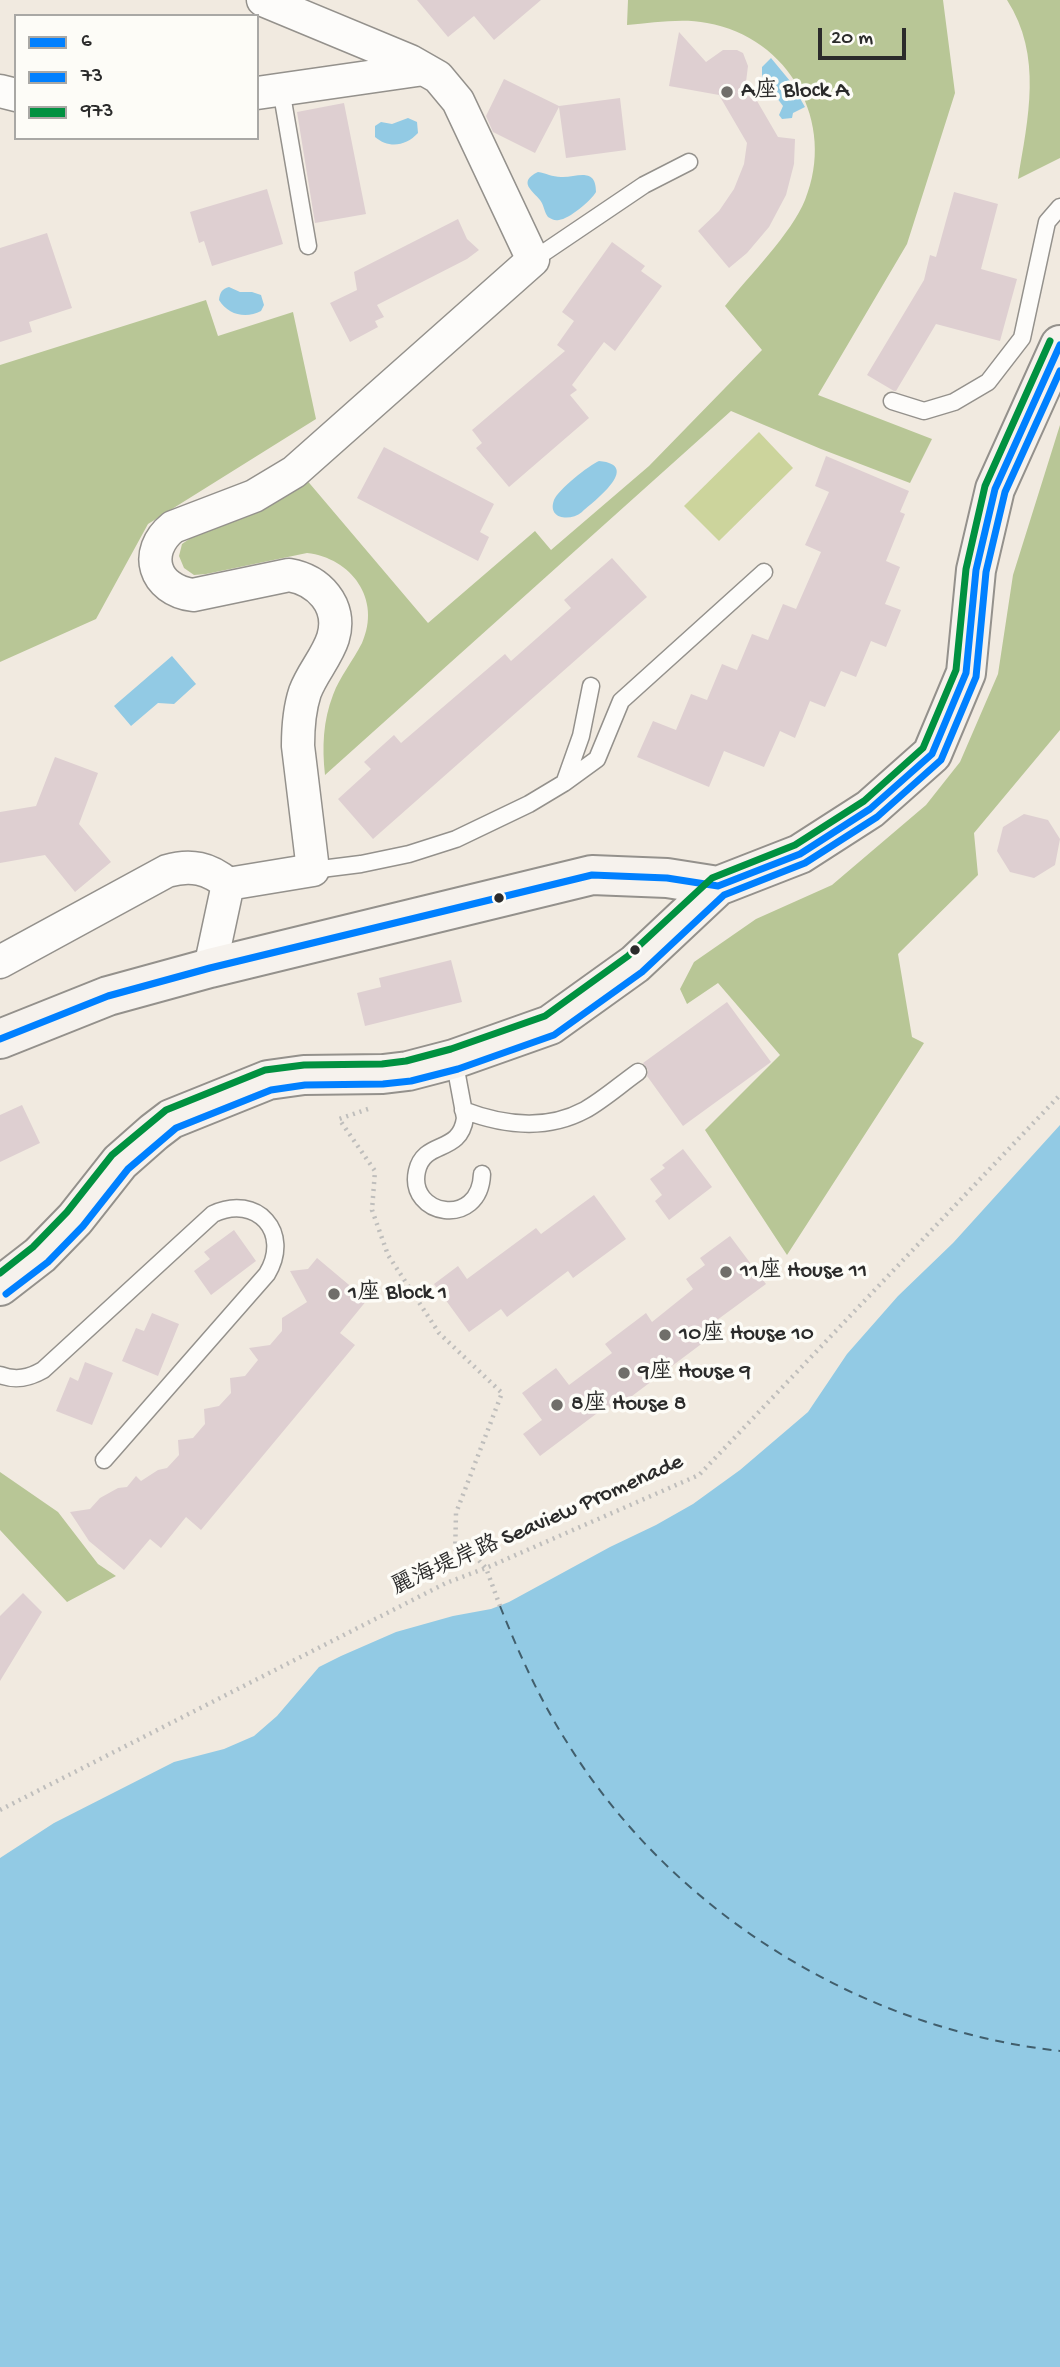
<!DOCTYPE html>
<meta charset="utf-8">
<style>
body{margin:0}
#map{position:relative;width:1060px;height:2367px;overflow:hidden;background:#f1eae0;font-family:"Gochi Hand",sans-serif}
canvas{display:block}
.legend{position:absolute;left:14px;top:14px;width:245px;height:126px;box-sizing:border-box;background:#fdfcf7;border:2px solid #a9a8a5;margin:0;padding:9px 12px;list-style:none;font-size:21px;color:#2b2b2b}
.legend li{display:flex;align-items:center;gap:14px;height:35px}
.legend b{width:35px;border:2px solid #a9a8a5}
.scale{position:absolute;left:818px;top:28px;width:88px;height:32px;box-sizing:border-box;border:4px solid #2b2b2b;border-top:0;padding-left:9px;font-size:21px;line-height:24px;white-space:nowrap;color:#2b2b2b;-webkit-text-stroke:5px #fdfcf7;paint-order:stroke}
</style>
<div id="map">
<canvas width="1060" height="2367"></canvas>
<ul class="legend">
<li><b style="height:9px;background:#0080ff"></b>6</li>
<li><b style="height:9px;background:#0080ff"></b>73</li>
<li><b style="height:9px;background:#009140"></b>973</li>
</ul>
<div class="scale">20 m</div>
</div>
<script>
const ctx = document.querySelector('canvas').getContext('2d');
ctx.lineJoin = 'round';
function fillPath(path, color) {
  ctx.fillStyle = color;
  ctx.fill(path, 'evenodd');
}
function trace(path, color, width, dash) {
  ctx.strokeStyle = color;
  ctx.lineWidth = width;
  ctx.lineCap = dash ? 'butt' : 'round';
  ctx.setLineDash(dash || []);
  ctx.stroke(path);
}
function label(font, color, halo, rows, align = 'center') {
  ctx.font = font + ' "Gochi Hand","LXGW WenKai TC",sans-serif';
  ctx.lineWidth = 7;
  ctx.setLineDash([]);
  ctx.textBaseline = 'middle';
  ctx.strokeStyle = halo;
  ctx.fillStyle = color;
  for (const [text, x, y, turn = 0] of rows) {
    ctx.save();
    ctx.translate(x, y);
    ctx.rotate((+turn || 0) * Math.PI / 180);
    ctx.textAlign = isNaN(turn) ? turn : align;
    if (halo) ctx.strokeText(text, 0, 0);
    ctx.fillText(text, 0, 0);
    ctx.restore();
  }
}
const green = new Path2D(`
 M759 432 793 468 719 541 684 506Z`);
const forest = new Path2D(`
 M628 0H943L955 93 907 244 818 395 932 439 910 483 821 449 731 411 325 775C322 747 323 721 333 695 340 676 353 661 362 643 382 599 351 558 307 553L206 574 194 575 184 568 179 556 182 544 192 537 259 509 305 478 428 623 535 531 551 550 649 466 762 350 725 306C748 277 792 233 805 200 837 123 789 37 707 23 681 18 653 23 627 25Z
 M1007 0H1060V158L1018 179C1028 118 1043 56 1007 0Z
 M206 300 218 336 293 312 316 419 148 524 96 619 0 662V365Z
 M1060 425V730L974 833 978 875 898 954 912 1037 924 1043 787 1255 705 1130 780 1055 718 983 687 1004 680 989 694 962 756 919 832 885 926 805 960 762 998 674 1013 575Z
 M0 1472 58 1512 98 1564 116 1576 67 1602 0 1530Z`);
const water = new Path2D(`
 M771 58 790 81 805 107 793 113 792 118 782 119 779 115 783 106 762 78V67Z
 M408 118 417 122 418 133C406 146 389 149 375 137V126L381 122 392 124Z
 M538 172C546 173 552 177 561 177 576 178 596 166 596 192 591 201 569 219 559 220 554 221 552 219 548 217 544 212 544 205 540 200 533 191 517 182 538 172Z
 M229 287 240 292H252L261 295 264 305 261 311C246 319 228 315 219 300 220 292 222 289 229 287Z
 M599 461C643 465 593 502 582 512 570 522 547 519 554 500 558 490 589 465 599 461Z
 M172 656 196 684 174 704 158 703 131 726 114 706Z
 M1060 1125V2367H0V1858L54 1823 174 1762 224 1749 254 1736 277 1716 319 1667 341 1656 396 1632 453 1616 491 1609 509 1602 610 1547 656 1525 693 1504 740 1470 808 1412 847 1354 898 1296 953 1243Z`);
const ferry = new Path2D(`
 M500 1606C519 1654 540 1700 568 1744 674 1914 861 2029 1060 2051`);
const building = new Path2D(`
 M417 0H541L494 40 474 16 448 37Z
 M679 32 706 62 723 50H737L743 53 748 66 746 82 778 137 795 139 794 164 786 195 769 227 747 253 729 268 698 231 719 211 734 189 744 164 747 143 719 95 669 86Z
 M504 79 559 106 620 98 626 150 566 158 559 107 535 153 493 132 486 116Z
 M344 103 366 214 315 223 297 112Z
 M267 189 283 244 212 266 204 241 199 243 190 212Z
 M954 192 998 204 981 269 1017 279 1000 341 936 324 896 391H894L867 375 924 280 930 255 936 257Z
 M458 219 467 239 479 250 467 259 377 305 384 317 375 321 378 327 350 342 330 303 357 290 354 272Z
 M47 233 72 308 29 322 32 332 0 342V248Z
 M612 242 645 266 641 271 662 286 615 351 604 342 572 385 577 390 570 395 589 418 509 487 476 448 482 443 472 430 565 351 557 345 574 321 562 312Z
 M384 447 494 504 480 532 489 537 478 561 357 498Z
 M826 456 909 491 900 512 905 514 886 561 900 567 885 604 901 610 886 647 871 641 856 677 841 671 825 707 810 701 795 738 780 731 764 767 724 751 709 787 637 757 653 721 676 730 691 694 707 700 722 664 737 670 752 634 768 640 783 604 796 609 821 552 805 545 829 492 815 486Z
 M612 558 647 597 373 839 338 799 371 769 364 762 394 735 401 743 505 654 511 661 571 608 564 600Z
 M55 757 98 773 79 824 111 862 75 892 45 855 0 863V812L36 806Z
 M1024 814 1048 820 1060 839 1055 865 1034 878 1010 872 997 851 1003 827Z
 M451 960 462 1002 365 1026 357 993 381 987 379 978Z
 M727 1002 771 1062 683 1126 647 1076 648 1070 643 1063Z
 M22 1105 40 1143 0 1162V1115Z
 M683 1149 712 1187 669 1220 655 1201 662 1195 650 1179 665 1168 662 1165Z
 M594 1195 626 1239 573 1278 568 1271 507 1317 501 1309 469 1332 434 1284 458 1266 467 1279 536 1228 541 1234Z
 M234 1230 256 1261 211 1295 194 1271 210 1259 204 1252Z
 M730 1236 766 1284 698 1334 704 1342 612 1411 608 1405 540 1456 523 1434 542 1420 522 1393 556 1368 569 1385 612 1353 605 1344 646 1313 652 1322 693 1289 686 1279 705 1265 700 1258Z
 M317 1258 367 1300 340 1333 355 1345 201 1530 186 1517 161 1548 150 1539 124 1570 89 1541 70 1512 90 1509 100 1498 118 1488 127 1487 136 1476 141 1481 158 1470 167 1468 179 1455 178 1440 193 1438 205 1424 204 1409 219 1406 231 1393 230 1378 245 1376 258 1360 249 1348 270 1345 282 1331V1318L307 1302 290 1271 308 1269Z
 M152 1313 179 1324 158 1376 122 1361 136 1328 144 1331Z
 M85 1362 113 1373 92 1425 56 1411 70 1377 78 1381Z
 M23 1593 42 1612 0 1681V1616Z`);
const path = new Path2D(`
 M368 1109 339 1119 375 1171 372 1210 388 1255 439 1333 502 1393 456 1513 455 1557 474 1555 486 1568 500 1606
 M0 1810 446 1583 486 1568 699 1475 1060 1095`);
const service = new Path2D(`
 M281 89 308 246
 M533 260 644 185 689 162
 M892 401 924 411 954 402 988 382 1022 338 1047 222 1060 207
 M565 781 581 736 591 686
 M313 870 361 864 409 854 456 839 529 804 564 783 597 759 621 701 764 572
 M454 1059 465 1118C460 1155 424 1139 417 1171 407 1216 480 1229 482 1174
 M463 1110C502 1125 546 1131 585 1110 603 1100 621 1084 638 1072
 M0 1375C16 1381 29 1378 43 1370L213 1214C257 1193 292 1233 267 1274L104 1460`);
const minor = new Path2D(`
 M0 91 16 95
 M257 93 424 69
 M228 884 313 870 298 746C298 727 299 710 305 692 312 673 327 657 333 638 343 605 318 580 289 575L193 595C154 590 142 552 173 527L254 496 294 472 533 260 458 101 438 77 410 61 263 0
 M0 962 167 871C191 864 209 868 228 884
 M210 968 228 884`);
const secondary = new Path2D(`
 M0 1039 108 996 210 968 592 875 667 878 718 886 800 854 870 809 932 754 966 673 976 570 995 489 1060 345
 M0 1286 40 1255 75 1219 120 1162 154 1132 171 1119 268 1080 304 1075 383 1074 408 1071 454 1059 550 1025 635 964 718 886`);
const bus1 = new Path2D(`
 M0 1039 108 996 210 968 592 875 667 878 718 886 800 854 870 809 932 754 966 673 976 570 995 489 1060 345`);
const bus2 = new Path2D(`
 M6 1294 48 1262 83 1226 128 1169 176 1128 271 1090 305 1085 383 1084 411 1081 458 1069 554 1035 642 972 724 895 805 863 877 817 941 760 976 677 986 572 1005 492 1060 371`);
const bus3 = new Path2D(`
 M0 1273 33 1247 67 1212 112 1155 166 1110 265 1070 304 1065 382 1064 406 1061 451 1049 545 1016 628 956 712 878 795 845 864 801 923 748 956 670 966 569 985 486 1050 341`);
const markers = [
 [727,92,7,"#706e6a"],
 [499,898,6,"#2b2b2b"],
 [635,950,6,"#2b2b2b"],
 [726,1272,7,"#706e6a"],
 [334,1294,7,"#706e6a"],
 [665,1335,7,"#706e6a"],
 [624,1373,7,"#706e6a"],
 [557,1405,7,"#706e6a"]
];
const poiNames = [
 ["A座 Block A",741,92],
 ["11座 House 11",740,1272],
 ["1座 Block 1",348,1294],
 ["10座 House 10",679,1335],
 ["9座 House 9",638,1373],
 ["8座 House 8",571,1405]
];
const streetNames = [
 ["麗海堤岸路 Seaview Promenade",538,1526,-24]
];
fillPath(green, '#ccd49c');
fillPath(forest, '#b8c696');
fillPath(water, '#92cae4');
trace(ferry, '#415e6c', 2, [9, 7]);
fillPath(building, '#decfd1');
trace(service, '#94918c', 19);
trace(minor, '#94918c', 35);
trace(secondary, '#94918c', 42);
trace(path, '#bfbebc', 4.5, [2, 5]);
trace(service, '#fdfcfa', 16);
trace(minor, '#fdfcfa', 32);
trace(secondary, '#f6f2ed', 38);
trace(bus1, '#0080ff', 7);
trace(bus2, '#0080ff', 7);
trace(bus3, '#009140', 7);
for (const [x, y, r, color] of markers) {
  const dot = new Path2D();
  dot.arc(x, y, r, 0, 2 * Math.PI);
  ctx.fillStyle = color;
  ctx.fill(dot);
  trace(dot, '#fdfcf7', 2.5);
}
label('23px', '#2b2b2b', '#fdfcf7', poiNames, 'left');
label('23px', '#2b2b2b', '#fdfcf7', streetNames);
</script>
